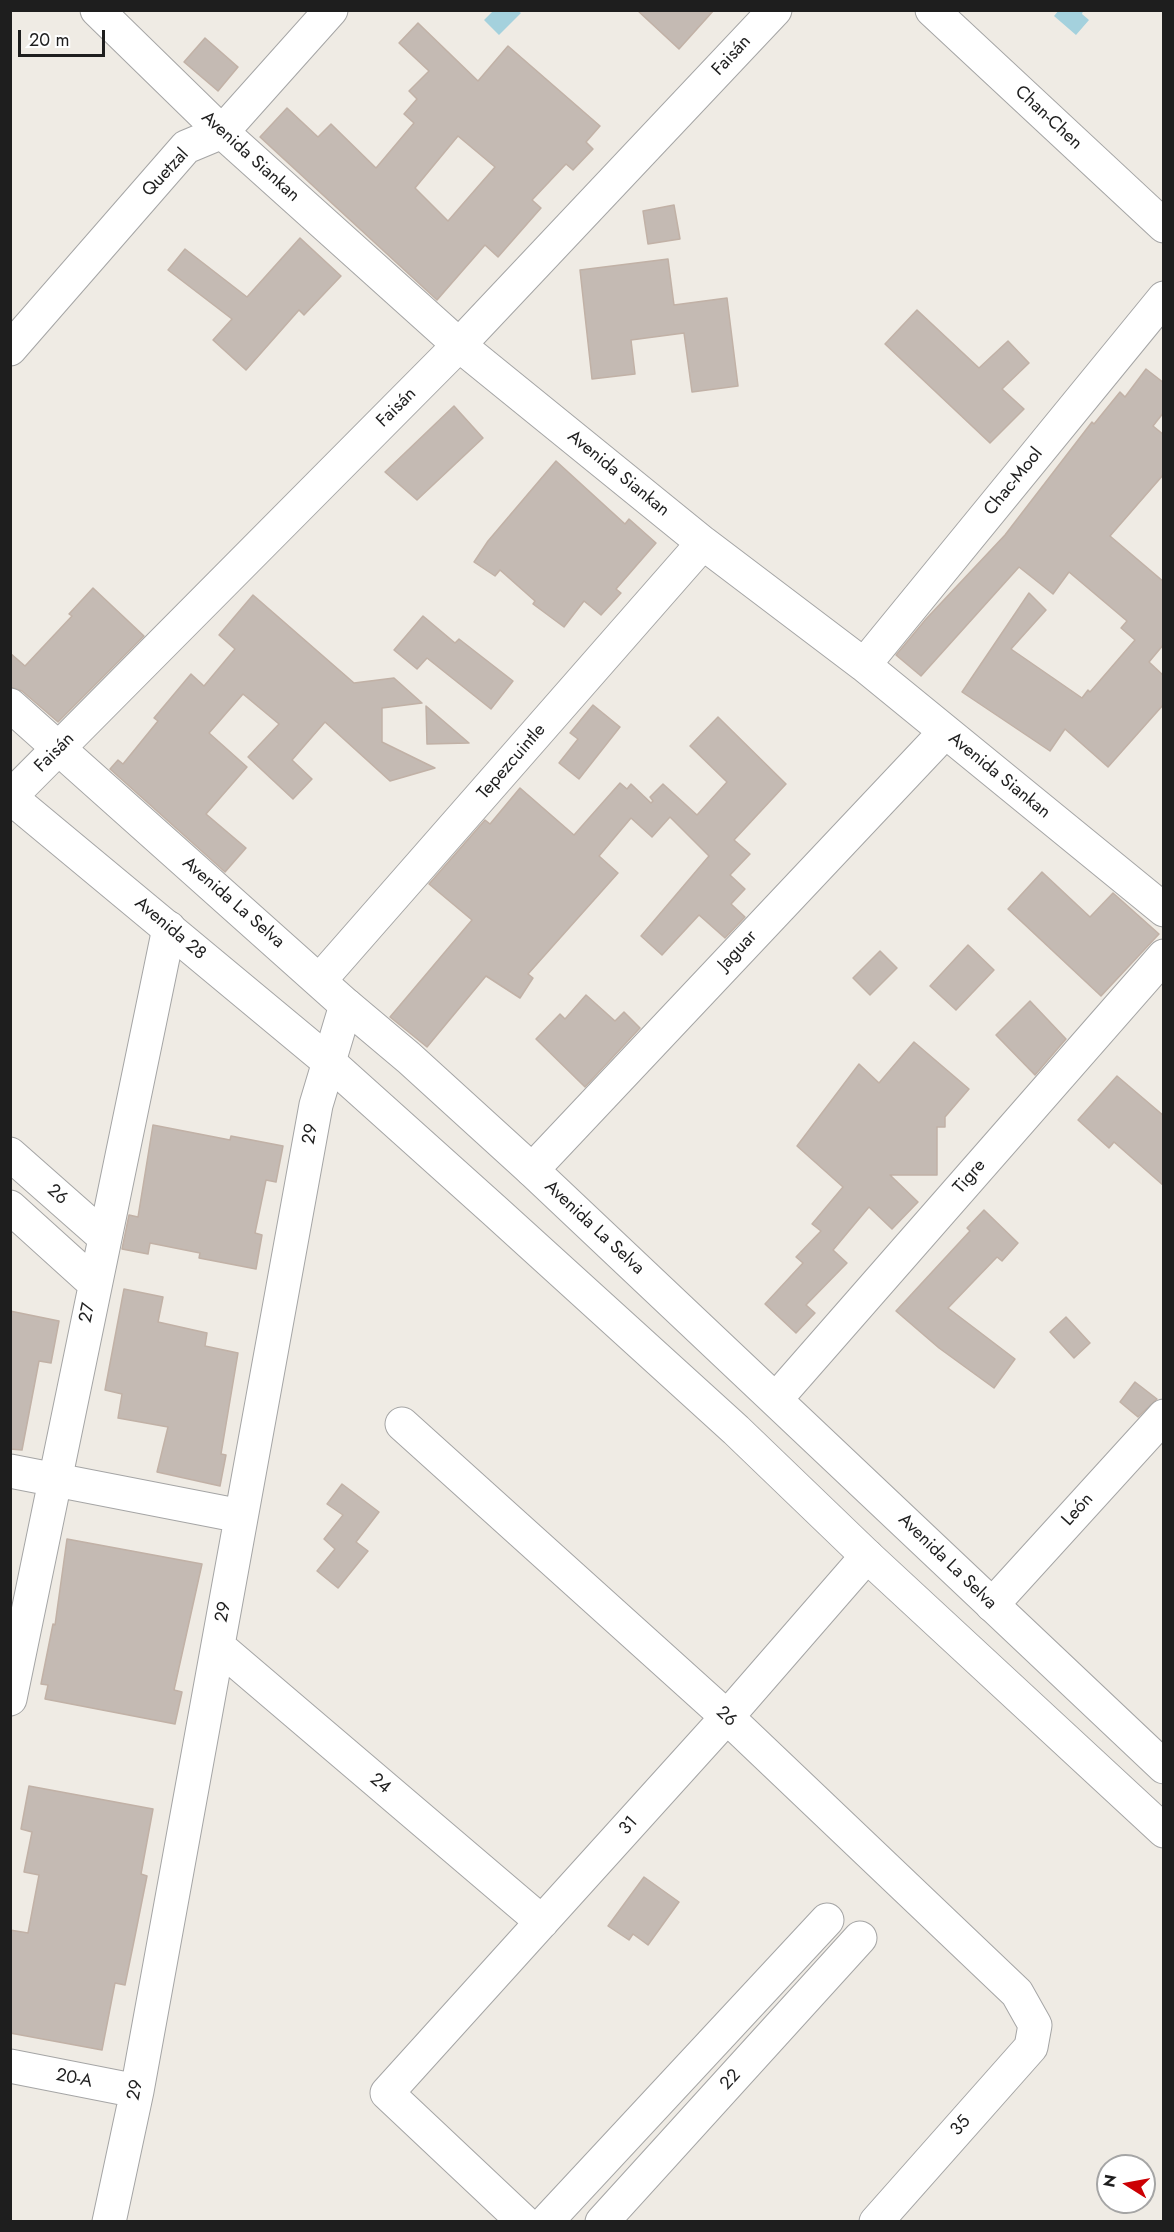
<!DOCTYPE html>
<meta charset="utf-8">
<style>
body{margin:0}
#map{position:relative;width:1174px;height:2232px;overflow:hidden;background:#efebe4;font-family:Jost,sans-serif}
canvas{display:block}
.frame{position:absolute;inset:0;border:12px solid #1e1e1e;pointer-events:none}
.north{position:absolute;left:1096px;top:2154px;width:60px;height:60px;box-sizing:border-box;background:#fff;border:2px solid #a5a5a5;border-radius:50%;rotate:281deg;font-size:16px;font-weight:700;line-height:24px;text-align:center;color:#1e1e1e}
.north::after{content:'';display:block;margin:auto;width:21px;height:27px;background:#cc0004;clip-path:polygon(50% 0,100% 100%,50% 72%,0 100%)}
.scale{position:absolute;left:18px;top:30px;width:87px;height:27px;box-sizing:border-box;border:3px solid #1e1e1e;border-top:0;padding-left:8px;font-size:18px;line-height:21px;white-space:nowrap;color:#1e1e1e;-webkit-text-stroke:4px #fff;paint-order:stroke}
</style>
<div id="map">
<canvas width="1174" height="2232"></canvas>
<div class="frame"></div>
<div class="north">N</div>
<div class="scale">20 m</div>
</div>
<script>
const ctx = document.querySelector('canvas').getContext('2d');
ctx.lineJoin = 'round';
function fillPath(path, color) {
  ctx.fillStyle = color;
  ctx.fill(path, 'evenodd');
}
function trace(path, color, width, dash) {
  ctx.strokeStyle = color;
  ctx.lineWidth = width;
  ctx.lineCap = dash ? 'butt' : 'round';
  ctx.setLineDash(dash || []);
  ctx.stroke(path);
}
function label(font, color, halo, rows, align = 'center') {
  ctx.font = font + ' Jost,sans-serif';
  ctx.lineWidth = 5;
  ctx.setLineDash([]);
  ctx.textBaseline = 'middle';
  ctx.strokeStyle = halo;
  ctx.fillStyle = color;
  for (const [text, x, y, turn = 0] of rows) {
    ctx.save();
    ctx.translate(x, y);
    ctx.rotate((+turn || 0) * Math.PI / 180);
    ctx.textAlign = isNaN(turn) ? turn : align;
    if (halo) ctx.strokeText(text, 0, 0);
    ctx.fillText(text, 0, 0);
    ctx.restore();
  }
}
const water = new Path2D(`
 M1059 10 1083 11 1082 14 1089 20 1076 35 1054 16Z
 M493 11H518L521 13 499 35 484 20Z`);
const building = new Path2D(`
 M637 10H714L679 49Z
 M418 23 478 81 508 46 600 126 586 142 593 149 573 170 566 164 532 200 541 208 498 257 485 245 437 300 260 137 287 108 318 137 331 124 376 168 414 123 404 114 417 99 409 91 429 71 399 43ZM458 136 495 167 448 221 415 188Z
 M205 38 238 67 218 91 184 62Z
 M674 205 680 239 648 244 643 211Z
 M300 238 341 276 304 315 299 310 246 370 213 340 232 319 168 270 185 249 247 297Z
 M668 259 674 305 727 298 738 386 692 392 684 333 631 340 635 374 592 379 580 270Z
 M917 310 979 368 1008 341 1029 363 1002 389 1024 409 990 443 885 344Z
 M1146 369 1164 383V412L1153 426 1164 435V474L1110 536 1164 582V644L1149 662 1164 676V704L1108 767 1065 729 1050 751 962 692 1029 593 1046 610 1011 649 1082 698 1088 690 1090 692 1135 640 1121 628 1127 621 1069 572 1053 594 1019 567 921 676 896 655 926 619 1005 535 1092 422 1094 424 1120 392 1125 397Z
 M454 406 483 438 417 500 385 472Z
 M556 461 625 524 629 519 656 543 616 589 621 593 601 615 584 601 564 627 533 604 535 601 500 570 495 576 474 562 488 541Z
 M93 588 144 636 58 722 22 691 10 687V653L25 666 72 616 69 614Z
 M253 595 354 683 394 678 422 703 382 708V742L435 768 390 781 325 722 292 760 312 779 293 799 248 757 279 724 243 694 209 733 247 767 206 814 246 848 225 872 110 769 118 760 123 764 158 721 154 718 191 674 204 686 235 649 219 635Z
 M423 616 455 643 459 639 513 681 491 709 427 658 417 669 394 650Z
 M593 705 620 727 579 779 559 763 578 739 570 733Z
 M426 706 469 743 427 744Z
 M718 717 786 784 734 840 750 854 730 875 745 889 731 904 745 917 725 938 699 915 662 955 641 936 709 856 670 817 652 837 631 818 599 856 618 873 528 974 533 978 520 998 486 976 427 1047 390 1017 472 920 429 884 485 820 490 824 520 788 574 835 620 783 627 789 631 784 651 803 653 801 650 797 663 784 697 815 727 782 690 746Z
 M1042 872 1090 917 1113 893 1159 934 1101 996 1008 909Z
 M968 945 994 970 956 1010 930 986Z
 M880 951 897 968 870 995 853 978Z
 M586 995 615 1021 624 1012 640 1028 585 1087 536 1039 560 1014 565 1019Z
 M1030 1001 1066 1039 1035 1075 996 1035Z
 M914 1042 969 1089 945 1117V1127H937V1175H890L918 1202 892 1229 869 1207 833 1250 847 1263 806 1305 815 1313 796 1333 765 1304 803 1263 796 1257 821 1231 812 1224 843 1187 797 1146 859 1064 879 1083Z
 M1117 1076 1164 1116V1186L1114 1142 1109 1148 1078 1120Z
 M153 1125 230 1140 231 1136 283 1146 276 1182 266 1180 255 1233 262 1235 256 1269 199 1258 200 1253 150 1243 148 1254 122 1249 129 1215 138 1217Z
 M984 1210 1018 1243 1002 1261 997 1257 948 1308 1015 1359 994 1388 939 1348 896 1311 970 1231 967 1228Z
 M124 1289 163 1297 158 1322 207 1333 205 1346 238 1353 221 1454 226 1455 220 1486 157 1472 168 1427 118 1418 122 1394 105 1390Z
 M10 1311 59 1321 51 1363 39 1361 22 1450 10 1449Z
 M1066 1317 1090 1343 1074 1358 1050 1332Z
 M1135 1382 1157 1399 1138 1417 1120 1402Z
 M342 1484 379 1512 356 1542 368 1551 338 1588 317 1571 335 1549 324 1539 343 1515 327 1504Z
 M67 1539 202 1564 174 1690 182 1692 175 1724 45 1699 48 1685 41 1684 53 1624 55 1625Z
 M29 1786 153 1809 141 1874 147 1876 134 1941 125 1985 115 1983 102 2050 10 2033V1930L28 1933 39 1875 24 1872 32 1832 21 1829Z
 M644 1877 679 1902 648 1945 633 1934 629 1940 608 1926Z`);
const minor = new Path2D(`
 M97 10 222 132 459 345 703 543 864 665 1164 910
 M932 10 1164 226
 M10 349 186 147 222 132 331 10
 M864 665 1164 298
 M10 797 459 345 775 10
 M320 980 703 543
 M10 1154 104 1237
 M532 1170 945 732
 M10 1207 94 1283
 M776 1399 1164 956
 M402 1424 727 1717 1017 1993 1035 2025 1031 2047 876 2222
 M10 1471 241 1516
 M992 1605 1164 1416
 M218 1646 542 1922
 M10 1699 169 928
 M10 2066 137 2091
 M109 2222 137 2091 316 1105 346 1005
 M524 2222 387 2093 727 1717 867 1556
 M546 2222 827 1920
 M602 2222 860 1938`);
const tertiary = new Path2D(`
 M10 705 346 1005 409 1058 532 1170 1164 1767
 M10 797 329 1062 495 1211 736 1430 867 1556 1164 1831`);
const streetNames = [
 ["Faisán",732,56,-47],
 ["Chan-Chen",1048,118,43],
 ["Avenida Siankan",250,157,42],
 ["Quetzal",166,173,-47],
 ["Faisán",397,408,-45],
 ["Avenida Siankan",618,474,39],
 ["Chac-Mool",1014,482,-51],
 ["Faisán",55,753,-45],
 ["Tepezcuintle",512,762,-49],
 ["Avenida Siankan",999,776,39],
 ["Avenida La Selva",233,903,41],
 ["Avenida 28",170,929,40],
 ["Jaguar",738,951,-47],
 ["29",311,1134,-80],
 ["Tigre",970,1177,-49],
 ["26",57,1195,41],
 ["Avenida La Selva",594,1228,43],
 ["27",88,1313,-78],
 ["León",1078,1510,-48],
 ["Avenida La Selva",947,1562,44],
 ["29",224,1612,-79],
 ["26",726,1717,43],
 ["24",380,1784,40],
 ["31",629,1826,-48],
 ["20-A",74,2079,11],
 ["22",731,2080,-48],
 ["29",136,2090,-79],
 ["35",961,2126,-49]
];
fillPath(water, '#a4d1dd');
fillPath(building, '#c4bab3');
trace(building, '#c1b1a6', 1.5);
trace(minor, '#a5a5a5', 35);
trace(tertiary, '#a5a5a5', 35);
trace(minor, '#fff', 33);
trace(tertiary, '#fff', 33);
label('18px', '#1e1e1e', '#fff', streetNames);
</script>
